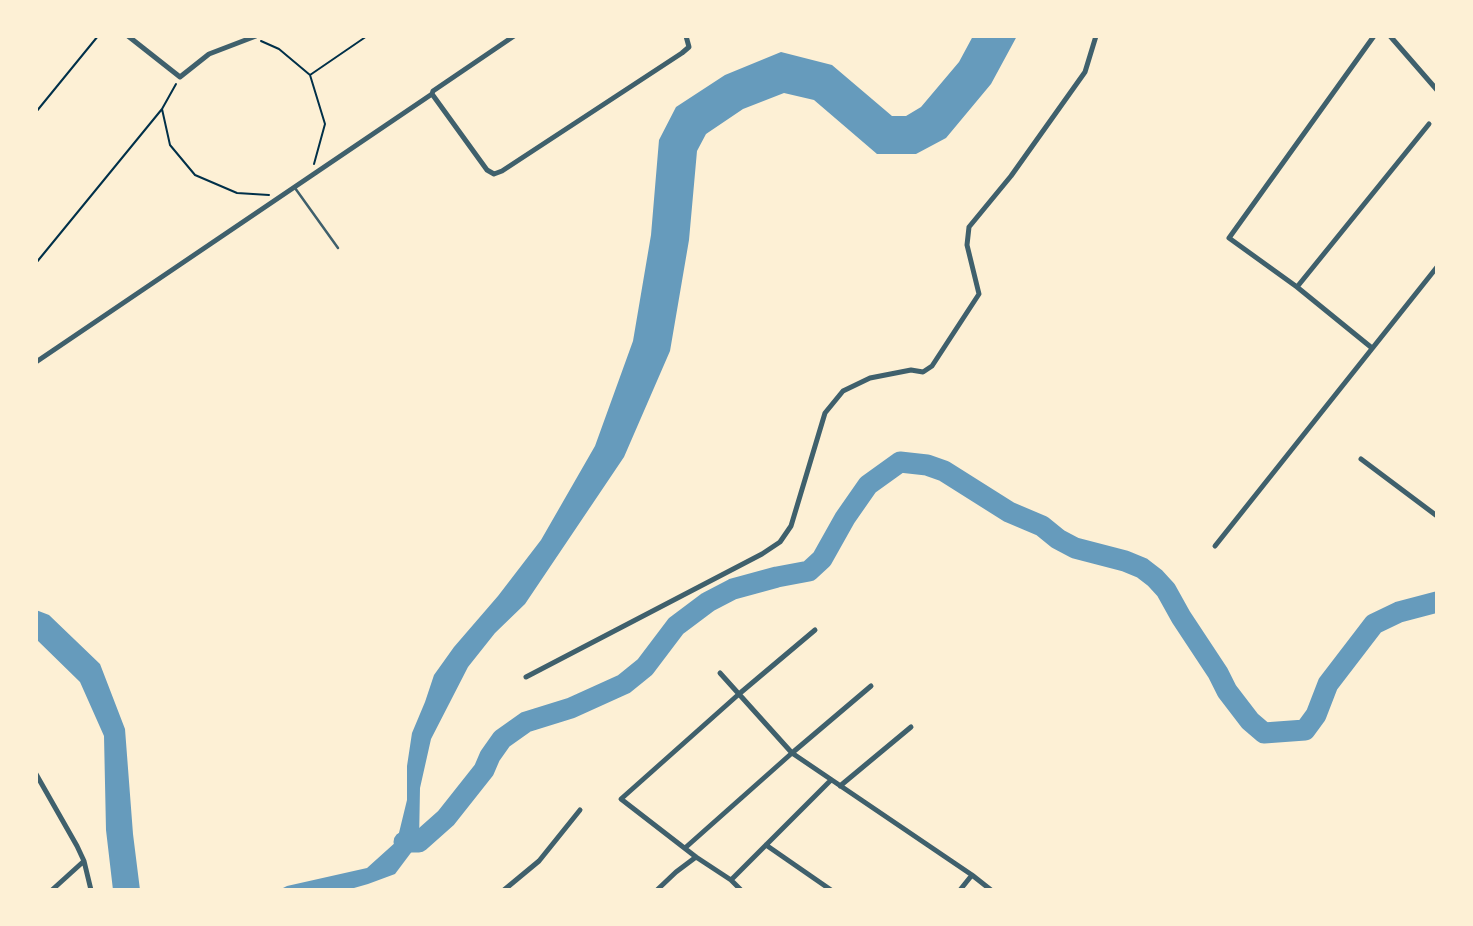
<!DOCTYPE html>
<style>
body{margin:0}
#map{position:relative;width:1473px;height:926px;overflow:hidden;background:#fdf0d5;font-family:"Alegreya Sans",sans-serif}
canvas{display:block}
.frame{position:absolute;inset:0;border:38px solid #fdf0d5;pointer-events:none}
</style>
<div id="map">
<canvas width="1473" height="926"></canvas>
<div class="frame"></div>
</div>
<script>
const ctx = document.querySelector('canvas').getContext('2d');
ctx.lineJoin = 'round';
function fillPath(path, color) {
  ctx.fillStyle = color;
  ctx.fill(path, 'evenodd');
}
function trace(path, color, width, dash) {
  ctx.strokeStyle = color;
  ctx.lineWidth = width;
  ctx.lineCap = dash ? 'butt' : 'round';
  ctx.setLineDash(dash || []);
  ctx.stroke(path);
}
const water = new Path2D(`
 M973 36H1017L991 84 946 138 916 154H877L814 100 784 93 743 109 706 134 697 151 689 240 670 351 624 457 525 604 495 633 468 667 431 739 420 788 419 842 395 874 368 884 347 890H279L287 886 367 868 397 841 407 800V766L412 733 425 702 434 675 454 647 498 596 541 540 595 446 633 341 651 235 659 140 676 107 725 75 781 52 832 65 892 116H906L921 107 959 62Z
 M36 610 49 615 100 664 125 729 133 834 140 890H113L106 830 104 736 80 682 36 639Z`);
const river = new Path2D(`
 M404 842H419L446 818 484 770 490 756 502 739 526 722 571 708 624 684 645 667 676 626 708 602 733 589 777 577 809 571 822 559 845 518 868 485 900 462 927 465 944 471 1009 512 1042 526 1058 539 1075 548 1125 561 1142 568 1155 578 1166 590 1181 617 1218 673 1227 691 1250 721 1264 733 1305 730 1316 715 1328 684 1374 624 1399 612 1437 602`);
const path = new Path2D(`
 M261 41 279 49 310 75 325 124 314 164
 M310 75 367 36
 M176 84 162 109 170 145 195 175 237 193 269 195
 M36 112 98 36
 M36 263 162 109`);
const service = new Path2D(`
 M295 188 338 248`);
const minor = new Path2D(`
 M128 36 180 77 209 54 256 36
 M514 36 433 91 432 94 487 170 494 174 502 171 682 53 689 47 686 36
 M1390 36 1437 90
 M1297 287 1429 124
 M1372 348 1297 287 1229 238 1374 36
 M36 362 432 94
 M1361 459 1437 516
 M1215 546 1437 267
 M720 673 792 753 972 875 991 890
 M526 677 762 554 780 542 791 526 825 413 843 391 870 378 911 370 923 372 932 366 979 294 967 245 969 227 1011 176 1085 72 1096 36
 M36 774 77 846 84 861 91 890
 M840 786 911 727
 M766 845 831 890
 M685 848 792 753 871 686
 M731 880 831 780
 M52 890 84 861
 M504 890 539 861 580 810
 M657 890 676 872 696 857
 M741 890 731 880 696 857 621 799 739 694 815 630
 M960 890 972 875`);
fillPath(water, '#669bbc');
trace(river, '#669bbc', 21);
trace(path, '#003049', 2);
trace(service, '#3f606c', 2.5);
trace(minor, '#3f606c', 5);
</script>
